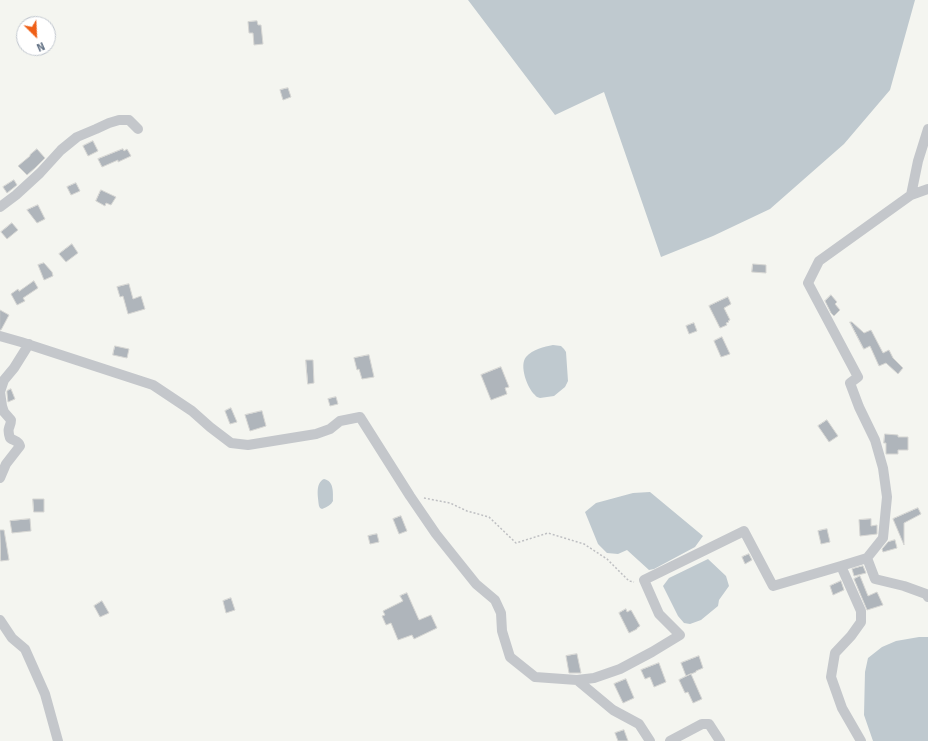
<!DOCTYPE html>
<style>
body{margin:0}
#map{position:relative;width:928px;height:741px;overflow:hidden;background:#f4f5f0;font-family:Signika,sans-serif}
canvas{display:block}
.north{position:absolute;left:16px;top:16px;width:40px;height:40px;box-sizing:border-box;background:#fff;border:1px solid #c0c6ce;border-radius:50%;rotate:156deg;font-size:11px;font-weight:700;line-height:16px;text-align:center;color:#627184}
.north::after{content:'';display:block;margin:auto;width:14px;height:18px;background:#ef5f16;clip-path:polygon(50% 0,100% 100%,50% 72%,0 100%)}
</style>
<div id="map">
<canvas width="928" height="741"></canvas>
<div class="north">N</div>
</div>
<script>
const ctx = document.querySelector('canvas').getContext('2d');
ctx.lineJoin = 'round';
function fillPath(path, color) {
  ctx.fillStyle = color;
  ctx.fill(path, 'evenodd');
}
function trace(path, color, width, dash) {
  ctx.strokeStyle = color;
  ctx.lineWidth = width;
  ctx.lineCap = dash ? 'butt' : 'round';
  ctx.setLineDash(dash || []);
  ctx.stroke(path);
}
const water = new Path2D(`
 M468 0H915L890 90 844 144 770 209 713 236 661 257 604 92 555 115Z
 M553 345 561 346 564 349 566 352 568 381 565 387 554 396 540 398C538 397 536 397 535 395 527 388 519 365 526 357 533 349 544 347 553 345Z
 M324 479C334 481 333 492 333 501 331 505 327 507 322 509L320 508 319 506C318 497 315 483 324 479Z
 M650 492 703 536 695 547 654 569 649 570 627 550 618 554 607 553 598 544 585 512 596 503 633 493Z
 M708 559 726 576 729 586 719 600 718 606 701 620 690 624 684 623 678 616 663 586 669 578Z
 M919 637H928V741H873L864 715 865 672 868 658 882 647 896 641Z`);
const building = new Path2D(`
 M257 21 258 25H261L263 44 254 45 253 33H249L248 22Z
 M288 88 291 97 283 100 280 90Z
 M93 141 98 151 88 156 83 146Z
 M37 149 45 158 35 168 27 175 18 166 30 156V155Z
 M123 149 124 151 127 149 131 156 118 162V160L102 167 98 159Z
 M14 180 17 185 7 193 3 187Z
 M76 183 80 191 71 195 67 187Z
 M101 190 116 197 111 205 106 203 105 206 96 201Z
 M38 205 45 219 37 223 27 210Z
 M12 223 18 230 7 239 1 232Z
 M72 244 78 253 66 262 59 254Z
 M44 263 52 272 53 276 44 280 38 265Z
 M753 264 766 265V273L752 272Z
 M34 281 38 288 23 298 25 301 17 305 11 294 18 289 19 291Z
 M129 284 133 299 141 296 145 309 128 314 123 296 120 297 117 287Z
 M831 295 837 302 835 304 840 310 834 316 831 313 825 301Z
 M728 297 731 304 724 308 730 320 728 321 729 322 726 323 727 325 720 328 709 306Z
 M0 310 9 315 1 330H0Z
 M850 322H852L864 333 871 330 883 353 889 350 893 358 903 368 898 374 886 363 879 366 870 346 864 349Z
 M694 323 697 331 689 334 686 326Z
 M722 337 730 354 721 357 714 341Z
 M115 346 129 349 127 358 113 355Z
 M369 355 374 377 362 379 359 369 357 370 354 358Z
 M306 360H313L314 383 308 384Z
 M501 367 509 387 505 388 507 394 491 400 481 375Z
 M11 389 15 399 8 402 7 393V391Z
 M336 397 338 404 330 406 328 399Z
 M231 408 237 422 230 424 225 411Z
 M262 411 266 426 250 431 245 415Z
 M827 420 838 436 829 442 818 426Z
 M885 434 898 435V437H908V450H898V454H886V443H884Z
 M33 499H44V512H34Z
 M918 508 921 514 904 523V545L893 519Z
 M401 516 407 531 399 534 393 519Z
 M30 519 31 531 12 533 10 521Z
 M871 519V526L877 525V534L860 536 859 520Z
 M827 529 830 542 821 544 818 531Z
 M0 530H4L9 560 1 561Z
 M377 534 379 542 370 544 368 536Z
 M895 540 897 548 883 552 882 549 888 542Z
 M749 554 752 560 745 564 742 557Z
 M863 566 866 573 854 576 852 569Z
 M860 576 868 596 877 592 883 605 867 610 854 579Z
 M841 581 844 590 833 595 830 586Z
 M407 593 419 620 431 615 437 628 414 639 412 635 398 640 391 623 386 625 382 616 385 615 383 611 403 601 400 596Z
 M231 598 235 610 226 613 223 601Z
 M102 601 109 613 100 617 94 606Z
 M626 609 627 612 631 610 640 626 637 628V629L629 633 619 613Z
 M577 654 581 673H569L566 656Z
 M699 656 703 668 696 671V672L686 676 681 663Z
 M659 663 666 682 654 687 650 677 645 679 641 670Z
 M691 674 702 699 693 703 688 692 685 693 679 680Z
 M626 679 634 698 623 703 614 684Z
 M624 730 628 741H618L615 733Z`);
const path = new Path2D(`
 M424 498 450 503 467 511 489 517 516 543 548 533 584 544 607 559 629 581 634 582`);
const minor = new Path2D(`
 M911 195 918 161 928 129
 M0 207 16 195 40 173 61 150 77 137 96 129 109 123 119 120H129L138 129
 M0 336 21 342 153 385 192 411 210 427 231 443 248 445 316 434 330 429 340 421 360 417 410 496 436 534 476 584 495 600 501 613 502 631 510 657 535 677 577 680 594 678 620 669 652 652 680 635 659 614 644 580 744 531 773 586 841 566 861 611V622L851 636 835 653 831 677 842 708 861 741
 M0 478 6 464 20 446C19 441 14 441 10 438 9 435 8 431 9 428 10 425 11 423 11 420L4 412 2 406 0 392 4 380 14 368 29 344
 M867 558 875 579 904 586 926 594 928 597
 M841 566 867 558 883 538 887 497 883 468 875 440 859 407 850 383 858 377 808 283 819 261 911 195 928 189
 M0 620 12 638 25 649 45 694 58 741
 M577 680 613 710 639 724 650 741
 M670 741 702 724H709L720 741`);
fillPath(water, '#bfc9cf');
fillPath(building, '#afb5bb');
trace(building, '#d6d6d3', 1);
trace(path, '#bebfc2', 1.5, [2, 2]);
trace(minor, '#c4c7cb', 10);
</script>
